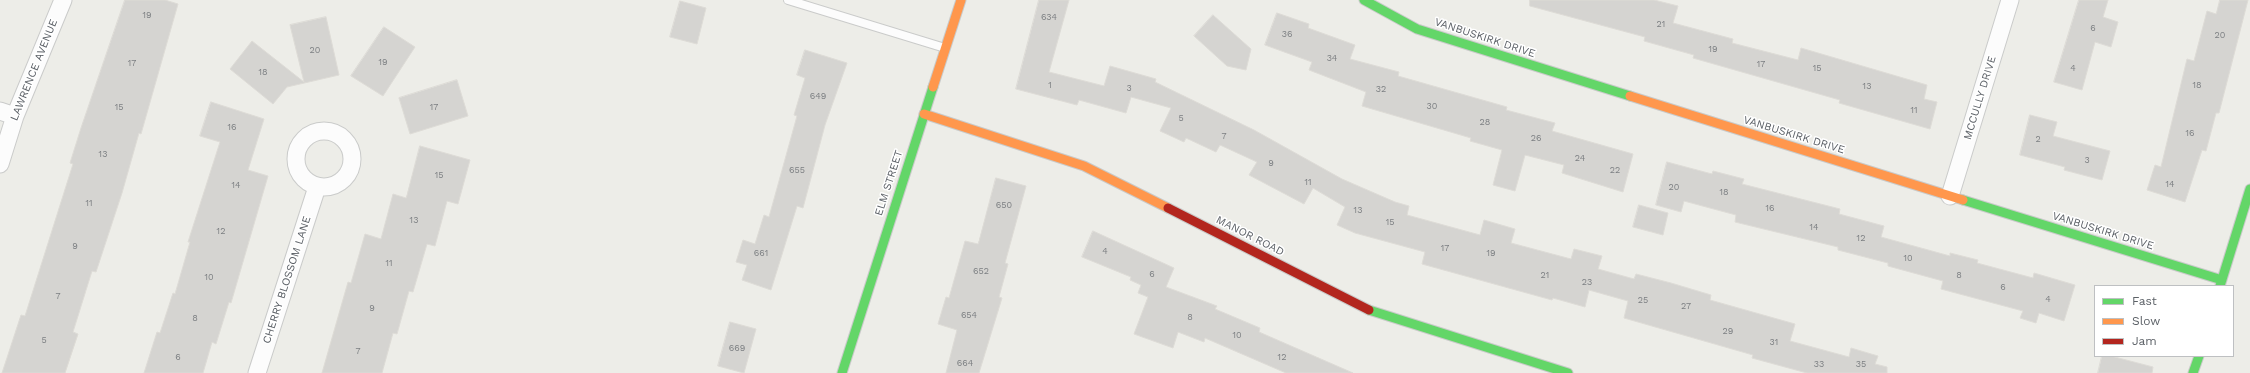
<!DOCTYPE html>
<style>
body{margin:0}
#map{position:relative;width:2250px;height:373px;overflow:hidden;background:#edede8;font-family:"Work Sans",sans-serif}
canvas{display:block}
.legend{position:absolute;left:2094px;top:285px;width:140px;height:72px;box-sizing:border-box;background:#fff;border:1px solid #bec0c2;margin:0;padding:5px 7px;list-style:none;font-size:12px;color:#5c6167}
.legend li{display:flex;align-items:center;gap:8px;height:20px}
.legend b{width:20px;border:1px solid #bec0c2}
</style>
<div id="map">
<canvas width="2250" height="373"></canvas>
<ul class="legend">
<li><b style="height:5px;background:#63d668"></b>Fast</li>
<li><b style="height:5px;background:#ff974d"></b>Slow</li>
<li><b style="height:5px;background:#b3261e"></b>Jam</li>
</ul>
</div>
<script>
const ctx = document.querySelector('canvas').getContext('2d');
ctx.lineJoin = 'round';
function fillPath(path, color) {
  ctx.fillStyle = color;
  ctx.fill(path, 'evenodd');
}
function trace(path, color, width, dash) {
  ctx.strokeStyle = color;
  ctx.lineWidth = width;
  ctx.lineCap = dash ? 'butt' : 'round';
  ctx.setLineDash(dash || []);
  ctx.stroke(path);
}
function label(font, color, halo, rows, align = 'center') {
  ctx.font = font + ' "Work Sans",sans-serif';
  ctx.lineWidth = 3;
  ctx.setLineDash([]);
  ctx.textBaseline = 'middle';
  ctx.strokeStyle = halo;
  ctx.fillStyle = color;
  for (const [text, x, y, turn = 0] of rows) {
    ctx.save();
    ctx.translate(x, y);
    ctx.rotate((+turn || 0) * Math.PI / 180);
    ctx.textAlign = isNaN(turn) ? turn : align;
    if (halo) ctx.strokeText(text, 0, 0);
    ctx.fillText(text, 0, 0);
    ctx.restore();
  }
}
const building = new Path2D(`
 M125 0H165L178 4 141 134 139 133 122 193 96 272 92 271 73 332 78 334 65 373H2L21 315 25 316 73 164 70 163 81 128Z
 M1039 0H1069L1049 72 1104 86 1110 66 1156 79 1155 82 1254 130 1342 179 1395 202 1409 206 1407 215 1480 235 1484 220 1515 229 1511 243 1571 259 1574 249 1602 256 1598 269 1634 279 1636 274 1671 283 1711 295 1710 300 1795 324 1790 341 1849 357 1851 348 1878 356 1875 364 1887 367V373H1807L1752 358 1753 355 1624 318 1628 301 1589 290 1585 307 1553 298 1552 300 1422 264 1425 252 1355 233 1337 225 1345 207 1313 188 1304 204 1249 175 1257 162 1220 145 1216 152 1186 138 1184 142 1160 131 1171 108 1131 97 1126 113 1079 100 1077 105 1016 89Z
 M1530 0H1654L1678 6 1673 23 1733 39 1732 43 1798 60 1801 48 1927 85 1924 99 1937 102 1930 129 1839 103 1840 100 1693 58 1694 55 1644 41 1645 37 1530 6Z
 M2079 0H2108L2103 17 2118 22 2111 47 2095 42 2082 90 2054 82Z
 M2220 0H2248L2219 113H2216L2206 151 2202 150 2185 202 2147 190 2155 165 2161 167 2187 59 2194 61 2207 11 2216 14Z
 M680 1 706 8 697 44 670 37Z
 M1277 13 1309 24 1308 28 1355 45 1350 59 1399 72 1398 76 1507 107 1506 110 1555 123 1552 131 1633 154 1623 192 1562 173 1564 165 1525 155 1515 191 1493 185 1502 150 1470 141 1471 138 1362 106 1366 92 1309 70 1312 62 1265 45Z
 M1213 15 1251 49 1246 70 1227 66 1194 36Z
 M326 17 339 75 287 87 273 104 230 69 252 41 304 82 290 25Z
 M384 27 415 47 383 96 351 76Z
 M805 50 847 63 825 125 803 208 797 206 771 290 742 280 747 265 736 262 743 240 755 244 764 215 769 217 797 116 794 115 805 78 797 75Z
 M457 80 468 116 410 134 399 98Z
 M211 102 264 119 248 170 268 176 231 303 229 302 216 344 212 342 203 373H144L157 332 160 333 173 293 175 294 190 242H188L220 142 200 136Z
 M2030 115 2057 122 2053 136 2110 151 2102 180 2064 170 2065 167 2020 155Z
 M420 146 470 160 458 204 447 201 435 246 427 244 413 292 409 291 397 334 393 333 382 373H322L348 282 351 283 365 234 381 239 393 194 406 198Z
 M1667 162 1712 174 1713 171 1744 179 1742 184 1840 209 1839 214 1884 226 1881 237 1950 256V253L1978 260 1977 263 2033 278 2034 273 2075 285 2064 321 2039 313 2036 323 2020 318 2023 311 1941 289 1943 281 1888 266V263L1838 250V247L1735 222 1736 215 1684 201 1681 212 1656 205Z
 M996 178 1026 186 1005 263 1008 264 999 297 1002 298 979 373H946L957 330 938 324 946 297 949 298 965 241 978 244Z
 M1639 205 1668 213 1663 235 1633 227Z
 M1093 231 1174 268 1166 287 1217 306 1215 309 1260 328 1259 332 1353 373H1286L1205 338 1204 342 1178 332 1173 348 1134 334 1148 297 1138 293 1141 285 1130 280 1131 277 1082 257Z
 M730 322 756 329 744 373 718 366Z
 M2102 356H2111L2153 367 2152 373H2098Z`);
const lane = new Path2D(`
 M788 0 945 48`);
const street = new Path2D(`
 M0 111 15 116
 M296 159a28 28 0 1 1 56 0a28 28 0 1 1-56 0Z
 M0 164 15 116 63 0
 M1950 196 2010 0
 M257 373 317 187`);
const fast = new Path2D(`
 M1364 0 1417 29 1630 96
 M1963 200 2222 280
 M2220 286 2250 189
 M1369 310 1568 373
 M842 373 933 87
 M2193 373 2199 356`);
const slow = new Path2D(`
 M933 87 961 0
 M1630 96 1963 200
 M924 114 1084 166 1168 208`);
const jam = new Path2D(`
 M1168 208 1369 310`);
const numberNames = [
 ["19",147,15],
 ["634",1049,17],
 ["21",1661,24],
 ["6",2093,28],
 ["36",1287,34],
 ["20",2220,35],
 ["19",1713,49],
 ["20",315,50],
 ["34",1332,58],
 ["19",383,62],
 ["17",132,63],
 ["17",1761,64],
 ["15",1817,68],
 ["4",2073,68],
 ["18",263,72],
 ["1",1050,85],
 ["18",2197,85],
 ["13",1867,86],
 ["3",1129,88],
 ["32",1381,89],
 ["649",818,96],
 ["30",1432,106],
 ["15",119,107],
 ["17",434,107],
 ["11",1914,110],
 ["5",1181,118],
 ["28",1485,122],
 ["16",232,127],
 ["16",2190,133],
 ["7",1224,136],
 ["26",1536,138],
 ["2",2038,139],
 ["13",103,154],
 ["24",1580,158],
 ["3",2087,160],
 ["9",1271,163],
 ["655",797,170],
 ["22",1615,170],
 ["15",439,175],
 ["11",1308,182],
 ["14",2170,184],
 ["14",236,185],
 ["20",1674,187],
 ["18",1724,192],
 ["11",89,203],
 ["650",1004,205],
 ["16",1770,208],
 ["13",1358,210],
 ["13",414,220],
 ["15",1390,222],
 ["14",1814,227],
 ["12",221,231],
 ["12",1861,238],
 ["9",75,246],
 ["17",1445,248],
 ["4",1105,251],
 ["661",761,253],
 ["19",1491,253],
 ["10",1908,258],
 ["11",389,263],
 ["652",981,271],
 ["6",1152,274],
 ["21",1545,275],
 ["8",1959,275],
 ["10",209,277],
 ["23",1587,282],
 ["6",2003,287],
 ["7",58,296],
 ["4",2048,299],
 ["25",1643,300],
 ["27",1686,306],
 ["9",372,308],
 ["654",969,315],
 ["8",1190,317],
 ["8",195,318],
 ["29",1728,331],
 ["10",1237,335],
 ["5",44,340],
 ["31",1774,342],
 ["669",737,348],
 ["7",358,351],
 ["6",178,357],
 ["12",1282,357],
 ["664",965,363],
 ["33",1819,364],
 ["35",1861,364]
];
const streetNames = [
 ["VANBUSKIRK DRIVE",1485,38,18],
 ["LAWRENCE AVENUE",34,70,-68],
 ["MCCULLY DRIVE",1980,98,-73],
 ["VANBUSKIRK DRIVE",1794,135,17],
 ["ELM STREET",889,183,-72],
 ["VANBUSKIRK DRIVE",2103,231,17],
 ["MANOR ROAD",1250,236,27],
 ["CHERRY BLOSSOM LANE",287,280,-72]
];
fillPath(building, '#d5d4d1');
trace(building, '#dddbd6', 1);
trace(lane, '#cacbca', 10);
trace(street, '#cacbca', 19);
trace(fast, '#c9cac9', 11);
trace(slow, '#c9cac9', 11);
trace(jam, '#c9cac9', 11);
trace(lane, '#fcfcfc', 8);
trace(street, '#fcfcfc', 17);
trace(fast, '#63d668', 9);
trace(slow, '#ff974d', 9);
trace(jam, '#b3261e', 9);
label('9px', '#7c7f82', null, numberNames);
label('11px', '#5c6167', '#fff', streetNames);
</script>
